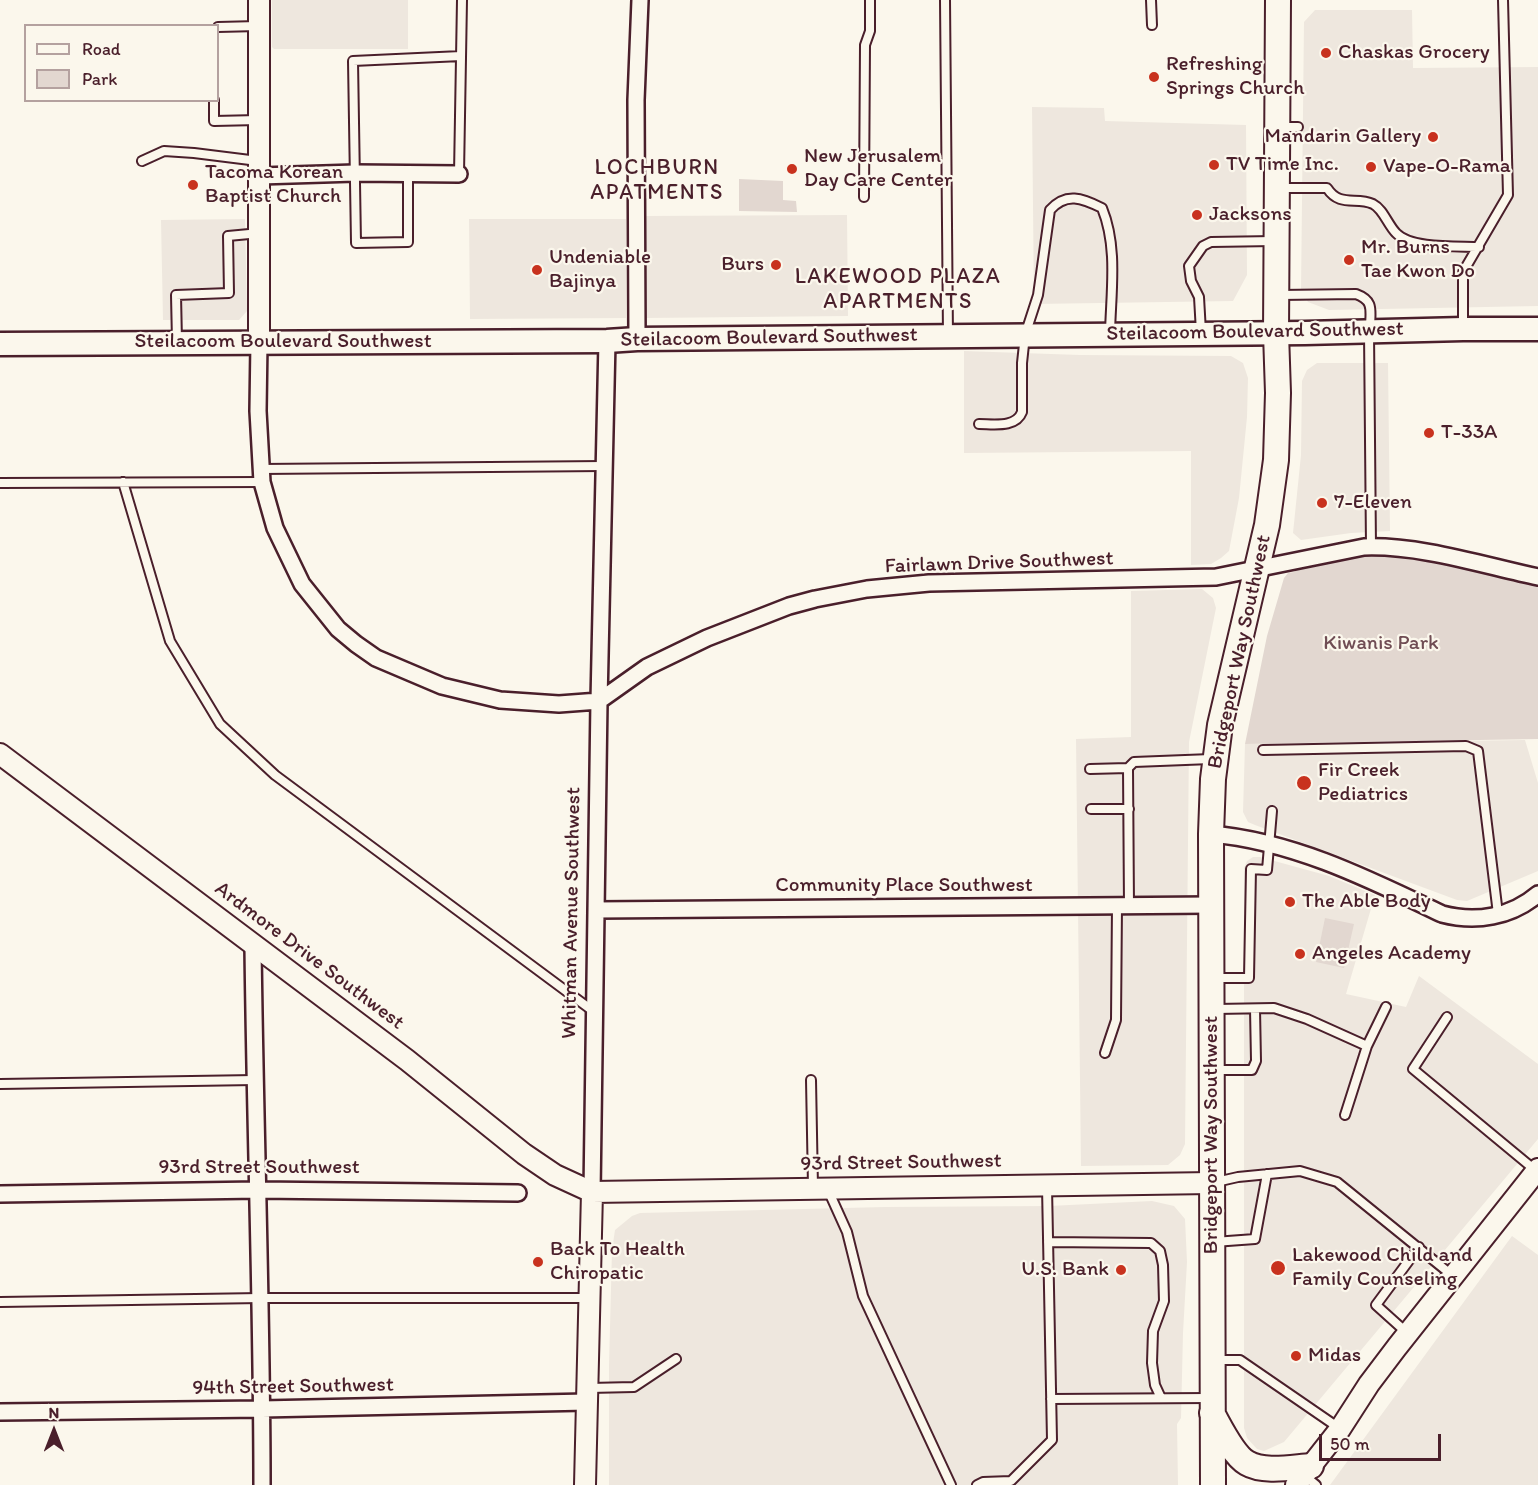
<!DOCTYPE html>
<style>
body{margin:0}
#map{position:relative;width:1538px;height:1485px;overflow:hidden;background:#fbf7ec;font-family:Itim,sans-serif}
canvas{display:block}
.legend{position:absolute;left:24px;top:24px;width:195px;height:78px;box-sizing:border-box;background:#fbf7ec;border:2px solid #b4a19f;margin:0;padding:8px 10px;list-style:none;font-size:18px;color:#4a1f2b}
.legend li{display:flex;align-items:center;gap:12px;height:30px}
.legend b{width:30px;border:2px solid #b4a19f}
.north{position:absolute;left:24px;top:1401px;width:60px;height:60px;-webkit-text-stroke:4px #fbf7ec;paint-order:stroke;rotate:0deg;font-size:16px;font-weight:700;line-height:24px;text-align:center;color:#4a1f2b}
.north::after{content:'';display:block;margin:auto;width:21px;height:27px;background:#4a1f2b;clip-path:polygon(50% 0,100% 100%,50% 72%,0 100%)}
.scale{position:absolute;left:1319px;top:1434px;width:122px;height:27px;box-sizing:border-box;border:3px solid #4a1f2b;border-top:0;padding-left:8px;font-size:18px;line-height:21px;white-space:nowrap;color:#4a1f2b;-webkit-text-stroke:4px #fbf7ec;paint-order:stroke}
</style>
<div id="map">
<canvas width="1538" height="1485"></canvas>
<ul class="legend">
<li><b style="height:8px;background:#fbf7ec"></b>Road</li>
<li><b style="height:16px;background:#e2d7d0"></b>Park</li>
</ul>
<div class="north">N</div>
<div class="scale">50 m</div>
</div>
<script>
const ctx = document.querySelector('canvas').getContext('2d');
ctx.lineJoin = 'round';
function fillPath(path, color) {
  ctx.fillStyle = color;
  ctx.fill(path, 'evenodd');
}
function trace(path, color, width, dash) {
  ctx.strokeStyle = color;
  ctx.lineWidth = width;
  ctx.lineCap = dash ? 'butt' : 'round';
  ctx.setLineDash(dash || []);
  ctx.stroke(path);
}
function label(font, color, halo, rows, align = 'center') {
  ctx.font = font + ' Itim,sans-serif';
  ctx.lineWidth = 4.5;
  ctx.setLineDash([]);
  ctx.textBaseline = 'middle';
  ctx.strokeStyle = halo;
  ctx.fillStyle = color;
  for (const [text, x, y, turn = 0] of rows) {
    ctx.save();
    ctx.translate(x, y);
    ctx.rotate((+turn || 0) * Math.PI / 180);
    ctx.textAlign = isNaN(turn) ? turn : align;
    if (halo) ctx.strokeText(text, 0, 0);
    ctx.fillText(text, 0, 0);
    ctx.restore();
  }
}
const built = new Path2D(`
 M272 0H408V49H274L272 47Z
 M1315 10H1412L1413 68 1538 67V306L1329 310 1308 302 1301 291 1304 22Z
 M1032 107 1104 108 1105 121 1246 125 1247 275 1233 301 1034 304Z
 M847 215 848 316 646 318V216Z
 M245 219 247 311 239 320H163L161 220Z
 M469 219H626V318L470 319Z
 M964 351 1080 355 1231 356 1243 363 1248 378 1247 417 1239 498 1229 551 1221 558 1211 564 1191 565V451L964 453Z
 M1317 363H1388L1390 531 1351 533 1301 540 1293 533 1301 455 1302 381 1307 370Z
 M1202 589 1213 598 1216 608 1189 742 1185 1144 1180 1155 1168 1165 1081 1166 1076 739 1131 737V591Z
 M1525 740 1538 783V871L1467 901 1457 900 1255 825 1248 822 1243 812 1245 744Z
 M1253 857H1260L1329 876 1375 895 1346 994 1406 1007 1419 976 1538 1064V1139L1284 1442 1264 1451 1257 1449 1247 1438 1244 1428V868L1247 861Z
 M1152 1201 1174 1206 1185 1219 1187 1262 1183 1333 1181 1418 1177 1424 1178 1485H609V1366L612 1250 615 1230 632 1216 640 1213 885 1207 1049 1206Z
 M1512 1236 1538 1255V1485H1330Z`);
const green = new Path2D(`
 M739 179 783 181V200L796 201 797 212 739 211Z
 M1364 547 1538 577V739L1245 744 1267 636 1284 578 1288 573 1294 572 1311 558Z
 M1325 918 1354 924 1344 968 1316 962Z`);
const service = new Path2D(`
 M945 0 948 335
 M1151 0 1152 25
 M218 27 258 26
 M214 100V121L258 120
 M1282 127H1298
 M142 161 164 151 194 153 258 161
 M408 174V242L356 243 353 61 461 56
 M459 174 462 0
 M1281 188H1327C1340 208 1356 196 1373 204 1383 209 1388 225 1396 233 1411 249 1457 246 1479 247
 M864 197 865 45 870 31V0
 M1280 295 1356 294C1375 301 1370 311 1370 329
 M1463 327V272L1508 195 1503 0
 M1201 332 1199 297 1191 281 1189 266 1203 246 1211 242 1274 241
 M1369 332 1371 547
 M177 341 176 295 229 293 228 236 260 233
 M979 424C994 424 1016 428 1022 412V363L1025 335 1038 295 1050 210C1066 192 1082 198 1102 208 1118 247 1111 291 1110 333
 M261 469 604 466
 M123 482 170 641 220 724 275 775 593 1011
 M0 483 262 482
 M1263 750 1466 746 1478 751 1498 914
 M1090 769 1128 768
 M1091 809H1129
 M1129 906 1128 768 1134 762 1211 759
 M1215 978H1249L1251 869 1267 870 1272 811
 M1216 1009 1274 1008 1307 1019 1367 1046 1345 1115
 M1447 1017 1413 1069 1535 1170
 M1367 1046 1386 1007
 M1105 1053 1116 1020 1117 906
 M1216 1070H1252L1256 1061 1255 1009
 M811 1080 813 1187
 M0 1084 255 1080
 M1216 1182 1238 1177 1300 1171 1337 1182 1453 1276
 M828 1190 847 1232 863 1296 951 1485
 M1048 1242 1151 1243 1160 1251 1163 1265 1164 1301 1153 1331 1152 1363 1155 1385 1161 1398
 M1214 1242 1255 1239 1267 1174
 M0 1302 261 1298H589
 M1406 1332 1376 1305 1419 1247
 M1217 1360H1240L1339 1428
 M589 1388 634 1387 676 1359
 M1051 1399 1209 1398
 M1305 1476 1316 1485
 M977 1485 983 1482 1011 1481 1052 1440 1047 1187`);
const minor = new Path2D(`
 M260 176 355 173 459 174
 M637 339 636 100 640 0
 M259 342 258 411 262 482 275 528 302 584 338 629 356 644 376 658 442 686 500 700 559 704 599 701 647 667 707 638 789 606 815 599 867 589 929 583 1216 577 1364 547C1421 545 1482 565 1538 577
 M1211 834C1293 841 1369 879 1442 914 1476 923 1511 917 1538 894
 M597 910 1211 905
 M253 945C255 1125 262 1305 262 1485
 M592 1192 599 701 607 341
 M0 1194 258 1190 518 1193
 M0 1412 262 1409 587 1402`);
const tertiary = new Path2D(`
 M259 342V0
 M0 754 407 1060 524 1154 555 1175 592 1192 1212 1183
 M585 1485 592 1192
 M1296 1485 1340 1429 1369 1384 1397 1347 1538 1169`);
const secondary = new Path2D(`
 M0 344 607 341 637 339 1305 333 1463 329H1538`);
const primary = new Path2D(`
 M1212 1413C1220 1427 1233 1455 1247 1463 1264 1473 1293 1467 1311 1466
 M1213 1485 1211 834 1213 779 1220 725 1267 525 1276 460 1278 393 1276 333 1278 0`);
const markers = [
 [1326,53,6,"#c8321e"],
 [1154,77,6,"#c8321e"],
 [1433,137,6,"#c8321e"],
 [1214,165,6,"#c8321e"],
 [1371,167,6,"#c8321e"],
 [792,169,6,"#c8321e"],
 [193,185,6,"#c8321e"],
 [1197,215,6,"#c8321e"],
 [1349,260,6,"#c8321e"],
 [776,265,6,"#c8321e"],
 [537,270,6,"#c8321e"],
 [1429,433,6,"#c8321e"],
 [1322,503,6,"#c8321e"],
 [1304,783,8,"#c8321e"],
 [1290,902,6,"#c8321e"],
 [1300,954,6,"#c8321e"],
 [538,1262,6,"#c8321e"],
 [1278,1268,8,"#c8321e"],
 [1121,1270,6,"#c8321e"],
 [1296,1356,6,"#c8321e"]
];
const poiNames = [
 ["Chaskas Grocery",1338,53],
 ["Refreshing",1166,65],
 ["Springs Church",1166,89],
 ["Mandarin Gallery",1421,137,"right"],
 ["New Jerusalem",804,157],
 ["Day Care Center",804,181],
 ["TV Time Inc.",1226,165],
 ["Vape-O-Rama",1383,167],
 ["Tacoma Korean",205,173],
 ["Baptist Church",205,197],
 ["Jacksons",1209,215],
 ["Mr. Burns",1361,248],
 ["Tae Kwon Do",1361,272],
 ["Undeniable",549,258],
 ["Bajinya",549,282],
 ["Burs",764,265,"right"],
 ["T-33A",1441,433],
 ["7-Eleven",1334,503],
 ["Fir Creek",1318,771],
 ["Pediatrics",1318,795],
 ["The Able Body",1302,902],
 ["Angeles Academy",1312,954],
 ["Back To Health",550,1250],
 ["Chiropatic",550,1274],
 ["Lakewood Child and",1292,1256],
 ["Family Counseling",1292,1280],
 ["U.S. Bank",1109,1270,"right"],
 ["Midas",1308,1356]
];
const streetNames = [
 ["Steilacoom Boulevard Southwest",1255,332,-1],
 ["Steilacoom Boulevard Southwest",769,338,-1],
 ["Steilacoom Boulevard Southwest",283,342],
 ["Fairlawn Drive Southwest",999,563,-2],
 ["Bridgeport Way Southwest",1240,652,-78],
 ["Community Place Southwest",904,886],
 ["Whitman Avenue Southwest",572,913,-89],
 ["Ardmore Drive Southwest",309,956,37],
 ["Bridgeport Way Southwest",1212,1135,-90],
 ["93rd Street Southwest",901,1163,-1],
 ["93rd Street Southwest",259,1168],
 ["94th Street Southwest",293,1387,-1]
];
const parkNames = [
 ["Kiwanis Park",1381,644]
];
const neighbourhoodNames = [
 ["LOCHBURN",657,168],
 ["APATMENTS",657,193],
 ["LAKEWOOD PLAZA",898,277],
 ["APARTMENTS",898,302]
];
fillPath(built, '#eee7de');
fillPath(green, '#e2d7d0');
trace(service, '#4a1f2b', 12);
trace(minor, '#4a1f2b', 20);
trace(tertiary, '#4a1f2b', 24);
trace(secondary, '#4a1f2b', 27);
trace(primary, '#4a1f2b', 28);
trace(service, '#fbf7ec', 8);
trace(minor, '#fbf7ec', 15);
trace(tertiary, '#fbf7ec', 20);
trace(secondary, '#fbf7ec', 22);
trace(primary, '#fbf7ec', 24);
for (const [x, y, r, color] of markers) {
  const dot = new Path2D();
  dot.arc(x, y, r, 0, 2 * Math.PI);
  ctx.fillStyle = color;
  ctx.fill(dot);
  trace(dot, '#fbf7ec', 2);
}
label('21px', '#4a1f2b', '#fbf7ec', poiNames, 'left');
label('21px', '#4a1f2b', '#fbf7ec', streetNames);
label('21px', '#704d54', '#fbf7ec', parkNames);
ctx.letterSpacing = '1.5px';
label('22px', '#4a1f2b', '#fbf7ec', neighbourhoodNames);
ctx.letterSpacing = '0px';
</script>
